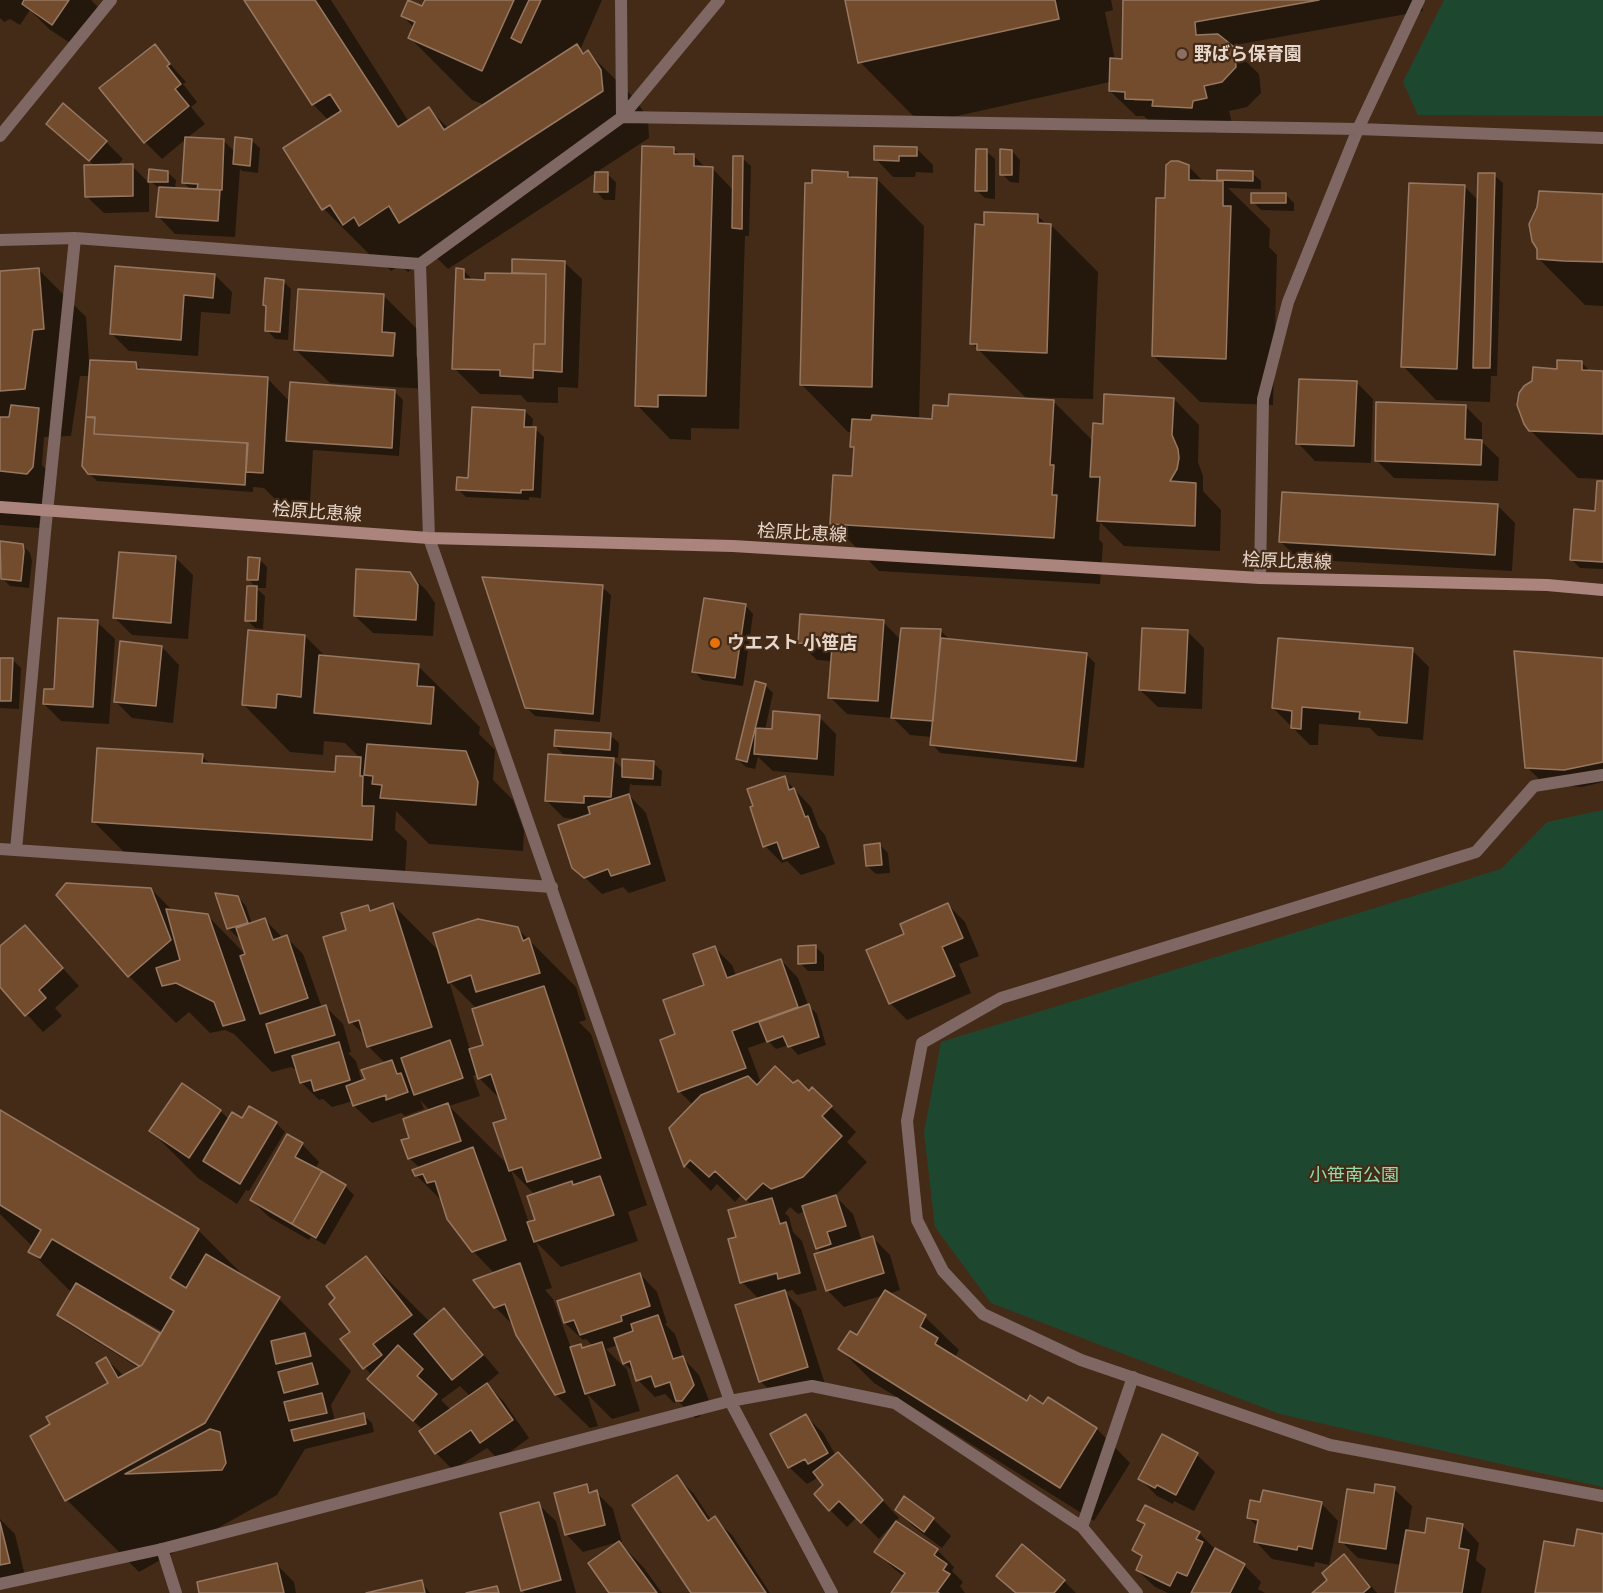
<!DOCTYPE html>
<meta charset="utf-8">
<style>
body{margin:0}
canvas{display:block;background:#442b17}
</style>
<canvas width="1603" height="1593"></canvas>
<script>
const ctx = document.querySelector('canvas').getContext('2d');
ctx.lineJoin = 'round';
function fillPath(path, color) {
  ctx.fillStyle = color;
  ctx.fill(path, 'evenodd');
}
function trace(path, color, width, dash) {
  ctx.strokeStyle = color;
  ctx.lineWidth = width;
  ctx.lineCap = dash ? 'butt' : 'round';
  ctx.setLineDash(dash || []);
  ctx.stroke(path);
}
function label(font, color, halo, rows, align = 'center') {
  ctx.font = font + ' Ubuntu,"Noto Sans JP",sans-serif';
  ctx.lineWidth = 4.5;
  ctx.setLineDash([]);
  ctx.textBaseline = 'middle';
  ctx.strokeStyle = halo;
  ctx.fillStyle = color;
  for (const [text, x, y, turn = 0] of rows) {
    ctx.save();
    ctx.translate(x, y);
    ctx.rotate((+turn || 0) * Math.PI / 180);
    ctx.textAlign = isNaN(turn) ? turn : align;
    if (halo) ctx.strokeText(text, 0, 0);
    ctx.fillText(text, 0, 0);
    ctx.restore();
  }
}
const green = new Path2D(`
 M1444 0H1603V116L1418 115 1403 82Z
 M1603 810V1487L1280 1414 991 1303 935 1227 924 1133 941 1042 1501 869 1547 822Z`);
const shadow = new Path2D(`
 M0 0H91L103 12 79 49 49 29 30 10 20 25 10 19 4 22 0 18Z
 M246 0H331L409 122 429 109 449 129 485 105 472 100 410 38 414 28 403 16 423 8 427 0H602L580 50 585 54 588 52 635 99 648 118 649 138 448 269 434 255 408 272 400 265 391 271 374 254 371 256 324 209 285 149 329 121 313 104Z
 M847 0H1111L1113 10 1105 12 1115 60H1124L1125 0H1421L1423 11 1230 46 1259 74 1261 93 1247 107 1229 111 1232 123 1218 126 1217 133 1179 131 1153 125 1144 116H1136L1110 91V82L921 124 860 62ZM1134 98H1160V101H1134Z
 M154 46 186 82 183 84 197 102 191 107 205 124 187 138 224 141 235 152 251 140 260 148 258 173 242 171 240 169 235 237 175 234 158 216 160 189 150 181 167 172 176 180 175 189 191 190 183 182 186 139 162 159 145 142Z
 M48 124 106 142 123 159 117 166H132L149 183V212L104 213 86 196 95 166Z
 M916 148 933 165V173L916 172 915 177H893L876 159Z
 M673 149 680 155 694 156 706 168H712L734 191 742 158 751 166 749 236H745L739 429 691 428V440L670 439 637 405Z
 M986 151 995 159V199L985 198 976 190Z
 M1012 151 1020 160 1019 183 1010 182 1002 174Z
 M1189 167 1204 182H1221L1218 180 1252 173 1261 181V189L1228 188 1270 229 1269 247 1277 255 1273 405 1200 402 1153 355 1167 199Z
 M848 173 853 179H877L924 226 919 420 934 421 1053 401 1094 442 1104 425 1174 399 1199 425 1198 462 1203 476V491L1221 510 1220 551 1124 546 1100 522 1099 539 1103 544 1100 584 879 571 832 523 853 478 855 450 851 446 852 432H848L801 384Z
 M607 174 616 182 615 200H604L596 191Z
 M1494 175 1503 183 1497 376H1491L1490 402 1436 400 1403 366 1464 186 1479 201Z
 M1286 195 1294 203V211L1261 210 1253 202Z
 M1603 195V306L1585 305 1538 258Z
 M1037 215 1047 225H1051L1098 272 1093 399 1025 397 972 343 985 227Z
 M564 262 582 279 578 388 558 387V403L527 402 521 395 480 394 454 368 463 270 474 281H486L516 275 513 272Z
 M38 269 86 317 89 361 136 364 143 371 267 378 290 402 395 392 403 400 399 456 313 450 309 519H295L264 488 253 487V492L97 481 89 473 88 417 90 376H80L71 436 44 437 42 465 54 478 41 507 39 528 0 525V272Z
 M215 275 232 292 230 314 201 312 198 356 129 351 112 334Z
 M283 281 291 289 288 340 275 339 267 330 268 309 264 305Z
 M383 295 417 329 416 356 428 368 426 389 330 383 296 350Z
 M1581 362 1591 372H1603V479L1578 478 1530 430 1558 370Z
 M1356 382 1373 399 1371 463 1315 461 1298 443Z
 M1465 406 1482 423V442L1499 458 1498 481 1394 478 1376 460Z
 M525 411 533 419 532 429H535L544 437 541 498 529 497V500L466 497 458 489 470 479Z
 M1603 483V569L1580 568 1572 560 1596 512Z
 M1498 506 1515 523 1512 571 1298 559 1281 542Z
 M0 542 22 545 30 553 32 561 29 588 10 586 2 578 0 574Z
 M176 558 193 575 188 639 132 635 115 618Z
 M259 559 267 567 266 588H257L248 579Z
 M409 573 427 591 435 603 433 636 373 633 355 616Z
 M602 587 611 595 600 722 535 716 527 708Z
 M256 588 265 596 263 629 255 628 247 620Z
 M745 605 753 614 743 686 702 680 694 671Z
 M97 622 115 639 109 724 61 721 44 704 55 691Z
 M883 622 901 640 941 631 950 640 1086 654 1095 663 1084 768 940 753 932 744V737L910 735 893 718 847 714 830 697 832 661 817 660 799 643Z
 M1187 631 1204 648 1202 709 1158 707 1140 690Z
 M305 636 326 657 418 666 480 727 479 734 495 750 493 780 513 800 524 831 523 851 429 844 396 811 395 830 407 841 405 873 127 855 94 822 202 756 212 766 336 773 338 757 361 759 345 743 324 741 323 755 290 752 243 704Z
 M162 647 179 665 173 723 132 718 115 701Z
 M1412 650 1429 667 1423 740 1378 736 1370 728 1319 724 1318 745H1310L1273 708Z
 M0 659 13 660 21 668 19 709 0 708Z
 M1603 659V782L1582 787 1544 784 1527 767Z
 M765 685 773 693 765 730H773L819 717 836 734 834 776 773 771 758 757 755 769 746 767 737 759Z
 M610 735 619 743 618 758 610 757 624 770 653 763 662 771 661 786 632 785 630 783 629 795 646 813 666 881 629 893 623 887 602 894 574 867 580 819 564 818 547 801 566 757 555 746Z
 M784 778 811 807 819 828 825 835 835 864 801 875 787 861 782 863 765 846Z
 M879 844 888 853 890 873 876 874 867 866Z
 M151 889 173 911 207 915 247 956 240 936 237 937 229 929 218 895 238 897 246 906 252 924 265 920 282 937H286L303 954 322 1008 326 1007 343 1024 351 1052 348 1053 356 1061 362 1082 385 1063 368 1046 366 1037 351 1022 348 931 368 906 373 911 393 905 441 953 517 928 576 987 586 1020 579 1022 591 1034 647 1205 628 1212 638 1241 561 1267 536 1242 552 1288 545 1290 553 1299 571 1348 580 1346 584 1349 593 1346 586 1339 583 1340 565 1323 559 1301 640 1274 657 1292 667 1323 665 1324 675 1334 683 1358 699 1375 710 1403 699 1417 695 1418 678 1401 674 1403 665 1394 655 1397 638 1380 636 1374 625 1364 640 1411 612 1419 587 1394 598 1426 590 1428 556 1395 515 1327 495 1307V1274L473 1251 444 1203 416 1175 420 1168 409 1158 411 1139 431 1111 420 1100 424 1109 405 1116 401 1113 372 1123 354 1106 353 1101 332 1107 323 1099 319 1100 302 1083 297 1068 294 1069 291 1067 272 1072 234 1034 225 1030 210 1033 189 1012 176 1023 129 976 58 895ZM449 981 477 1009 485 1046 470 1050ZM478 1074 479 1078 501 1100 508 1120 509 1166 449 1106 480 1096 473 1076ZM511 1170 535 1195 537 1220 529 1223ZM618 1345 626 1369 606 1349Z
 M948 905 965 922 979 956 959 964 971 993 907 1020 890 1003 906 934Z
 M25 927 79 986 55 1008 62 1016 43 1032 0 985V948Z
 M816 947 824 955V971H808L800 963Z
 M715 948 732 965 736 976 781 960 798 978 808 1005 817 1014 826 1045 798 1055 789 1045 776 1049 768 1041 748 1048 761 1083 793 1085 809 1093 831 1107 856 1132 847 1142 867 1162 835 1196 853 1214 862 1241 873 1238 890 1255 900 1290 889 1294 925 1317 959 1350 955 1357 1027 1403 1044 1406 1048 1399 1097 1429 1130 1463 1094 1521 874 1383 840 1349 857 1337 884 1295 844 1307 827 1290 822 1254 817 1248 806 1211 798 1214 790 1207 785 1213 789 1217 793 1232 802 1241 817 1290 797 1295 792 1290 785 1292 801 1309 825 1384 778 1398 760 1381 759 1299 742 1282 737 1238 752 1205 741 1195 735 1202 717 1184 711 1191 686 1166 671 1128 693 1105 679 1091 677 1035 705 986ZM784 1269 785 1272 751 1282V1279Z
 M250 1108 276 1123 285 1132 249 1191 246 1190 237 1204 198 1178 151 1131 220 1111 229 1119 243 1120Z
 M0 1112 198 1230 247 1279 279 1299 351 1371 331 1405 335 1421 363 1415 372 1423 374 1432 305 1449 277 1495 139 1572 67 1500 110 1384 106 1359 124 1376 139 1368 67 1323 59 1315 72 1293 30 1251 33 1247 0 1214ZM125 1310 163 1332 161 1336 123 1313Z
 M302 1144 319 1162 315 1169 345 1186 354 1195 325 1245 311 1237 309 1240 269 1217 251 1200Z
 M366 1258 430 1322 444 1310 461 1327 499 1373 486 1384 504 1402 529 1438 499 1460 487 1448 453 1470 436 1453 423 1430 369 1379 372 1376 342 1339 352 1332ZM460 1386 470 1396 451 1410 441 1400Z
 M806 1416 823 1433 836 1456 855 1471 899 1518 895 1522 937 1550 954 1567 952 1571 963 1582 960 1586 965 1593H893L904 1576 894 1569 876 1551 895 1524 894 1523 879 1539 857 1517 847 1527 830 1510 825 1485 819 1477 807 1484 789 1467Z
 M1162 1436 1197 1455 1215 1472 1194 1511 1174 1501 1173 1504 1157 1496 1140 1479Z
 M677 1477 694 1494 711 1520 714 1518 732 1535 770 1593H693Z
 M586 1486 593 1493 596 1492 613 1509 622 1542H619L644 1568 662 1593H611L618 1542 583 1552 566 1534Z
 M1394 1489 1412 1506 1408 1532 1426 1535 1462 1525 1479 1543 1476 1560 1486 1569 1481 1593H1397L1401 1565 1358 1558 1341 1541 1375 1495Z
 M905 1498 933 1519 951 1536 942 1548 914 1527 897 1510Z
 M1321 1503 1338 1521 1329 1565 1315 1562 1314 1567 1272 1559 1255 1541 1258 1527 1248 1517Z
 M538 1504 556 1521 576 1593H525L522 1590Z
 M0 1519 15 1534 26 1580 0 1587Z
 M1139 1520 1199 1533 1216 1550 1244 1565 1261 1582 1258 1589 1265 1593H1168L1155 1587 1137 1570 1143 1559 1134 1550 1145 1526Z
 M1344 1557 1361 1574 1377 1593H1314L1330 1580Z
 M277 1565 294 1582 296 1593H201Z
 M998 1576 1064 1581 1076 1593H1015Z
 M421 1582 430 1593H373Z`);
const building = new Path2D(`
 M24 0H69L52 25 22 4Z
 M244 0H315L398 127 429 107 444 130 577 44 583 54 588 50 601 70 603 91 399 223 389 206 359 226 354 217 343 225 330 205 322 210 283 148 341 111 330 94 312 105Z
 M408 0 422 6 425 0H514L482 71 408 38 415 22 401 16Z
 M529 0H541L521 43 511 38Z
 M845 0H1055L1059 19 858 63Z
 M1123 0H1319L1195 22 1196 35 1218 34 1234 47 1236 67 1222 82 1204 86 1207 98 1193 101 1192 108 1152 106 1153 100 1125 99V92L1109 91 1110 58 1122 59Z
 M155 44 170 64 167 66 181 84 175 89 189 106 144 143 99 88Z
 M63 103 107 141 89 161 46 124Z
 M185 137 224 139 222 190 197 189 198 184 182 183Z
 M235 137 252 139 250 166 233 164Z
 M642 146 674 147V154H694V166L713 167 706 396 658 395V407L635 406Z
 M874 146 917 147V156H899V161L874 160Z
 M976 149H987V191H975Z
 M1000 149 1012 150V175H1000Z
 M733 156H743L742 229 732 228Z
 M1171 161H1178L1189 165V180L1223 181V206H1231L1226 359 1152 356 1156 198H1165L1166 165Z
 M133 164V196L85 197 84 165Z
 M149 169 168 171V182H148Z
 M812 170 848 172V177L877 178 872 387 800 385 805 183H812Z
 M1217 170 1253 171V181L1217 180Z
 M595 172H608V192H594Z
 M1478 173H1495L1490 368H1473Z
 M1409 183 1465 185 1457 369 1401 367Z
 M159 187 220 190 218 221 156 217Z
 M1539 191 1603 194V262L1564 261 1537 259V249L1532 241 1529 224 1537 207Z
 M1251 193H1286V203H1251Z
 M984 212 1038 214V223L1051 224 1047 353 977 350V344H970L975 224 984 225Z
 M512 259 565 261 562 372 533 370 534 344H545L546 274 512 273Z
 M115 266 215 274 213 298 184 295 181 340 110 334Z
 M39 268 44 329 33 330 25 389 0 391V271Z
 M456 268 464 269V279L485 280V273L546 274 545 344H534L533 378 500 376V370L452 369Z
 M265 278 284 280 280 332 265 331 266 306 263 305Z
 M298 289 384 294 382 332 395 333 393 356 294 350Z
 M90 360 136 362 137 369 268 377 263 473 246 472 248 443 94 434 95 417H86Z
 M1557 360 1582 361V370L1603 371V434L1529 431 1524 424 1517 405 1519 393 1524 386 1532 381 1533 367 1557 369Z
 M1299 379 1357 381 1354 446 1296 444Z
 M290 382 395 390 392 448 286 441Z
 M949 394 1054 400 1050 465H1054L1052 495H1057L1054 538 830 524 833 475 852 476 854 447H850L852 419 871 420 872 415 932 419 933 405 948 406Z
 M1104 394 1174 398 1172 435 1178 449 1179 458 1177 469 1170 481 1196 483 1195 526 1097 521 1100 477H1090L1093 423 1103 424Z
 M1376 402 1466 405 1465 439 1482 440 1481 465 1375 461Z
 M11 405 39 408 33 467 27 474 0 471V417H9Z
 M472 407 525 410 524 427H536L533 490H521V493L456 490 457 477 468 478Z
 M86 417 95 418 94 434 247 443 245 485 88 474 82 466Z
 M1597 481H1603V562L1570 560 1574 509 1595 511Z
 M1282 492 1498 504 1495 555 1279 542Z
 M0 541 23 544 24 551 21 581 1 579Z
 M119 552 176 556 171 623 113 618Z
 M248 557 260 558 258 580H247Z
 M356 569 410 572 418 585 416 620 354 616Z
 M482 577 603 585 593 714 525 708Z
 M247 586H257L256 621H245Z
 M704 598 746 604 735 678 692 672Z
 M800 614 884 620 878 701 828 698 832 646 798 643Z
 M58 618 98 620 93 707 43 704 44 689H54Z
 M901 628 941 629 933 721 891 718Z
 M1142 628 1188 630 1185 693 1139 690Z
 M248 630 305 635 301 697 277 694 276 708 242 705Z
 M941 638 1087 653 1076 761 930 745Z
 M1278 638 1413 648 1407 723 1359 719 1360 712 1302 707 1301 729 1291 728 1292 711 1272 708Z
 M120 641 162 646 156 706 114 702Z
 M1514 651 1603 658V762L1564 770 1525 768Z
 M319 655 419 664 417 686 434 687 431 724 314 713Z
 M0 658H13L11 701H0Z
 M755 681 766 684 747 762 736 759Z
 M773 711 820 715 817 759 754 754 756 728 772 729Z
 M555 730 611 733 610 750 554 746Z
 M367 744 466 751 478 782 476 805 380 798 382 785 372 784 373 776 364 775Z
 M97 748 203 754 202 763 335 772 336 756 361 757 360 776H363L362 806H374L372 840 92 822Z
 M548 754 614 758 611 797 584 796V803L545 801Z
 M622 759 654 761 653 779 622 777Z
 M785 776 789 790 794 788 805 817 808 816 819 847 783 859 777 842 763 847 750 807 753 806 747 789Z
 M629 794 650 864 611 876 608 869 584 878 572 868 558 825 590 814 588 807Z
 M880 843 882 865 866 866 864 845Z
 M66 883 151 888 171 940 128 977 56 895Z
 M215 893 238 896 248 923 227 929Z
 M393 903 432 1027 367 1047 359 1020 349 1023 323 937 346 930 341 913 368 905 370 911Z
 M948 903 963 938 942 947 955 976 889 1004 866 950 904 934 900 924Z
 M166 909 208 914 245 1020 223 1026 214 1002 176 983 162 986 156 968 180 960Z
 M265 918 273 940 287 935 308 998 260 1014 240 956 245 954 236 928Z
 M478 919 518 927 523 941 529 938 540 973 476 992 471 975 448 983 433 933Z
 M25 925 63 968 39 990 46 998 25 1016 0 987V946Z
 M816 945V963L798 964V946Z
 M715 946 727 978 781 959 798 1007 732 1031 746 1068 678 1092 660 1040 675 1034 663 1000 704 985 693 954Z
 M544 986 601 1158 527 1182 522 1167 509 1171 493 1123 506 1119 491 1074 478 1079 469 1049 483 1045 472 1009Z
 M809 1004 819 1037 788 1047 783 1036 767 1042 759 1022Z
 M326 1005 335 1035 275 1053 266 1024Z
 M450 1040 463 1078 414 1095 401 1058Z
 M339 1042 350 1080 314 1091 311 1080 300 1083 292 1056Z
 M392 1060 397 1074 401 1073 408 1092 386 1100V1095L353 1106 346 1086 365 1079 361 1070Z
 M775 1066 793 1083 798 1080 809 1091 812 1087 832 1106 822 1116 842 1136 803 1177 771 1189 763 1183 746 1200 715 1171 709 1177 690 1160 684 1167 669 1128 701 1095 748 1076 757 1085Z
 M182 1083 221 1110 189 1158 149 1131Z
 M448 1103 461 1141 408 1159 401 1140 409 1138 403 1119Z
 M249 1106 277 1122 240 1184 203 1161 232 1112 242 1118Z
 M0 1110 199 1229 170 1278 186 1288 206 1254 280 1297 205 1423 65 1501 30 1436 50 1424 46 1417 108 1383 96 1363 106 1357 118 1378 142 1365 174 1311 52 1239 40 1258 28 1252 41 1230 0 1205Z
 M287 1134 303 1143 295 1157 322 1171 292 1224 250 1200Z
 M473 1147 506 1240 472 1252 447 1219 435 1181 427 1183 423 1174 415 1176 412 1170Z
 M322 1171 346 1185 316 1238 292 1224Z
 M600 1176 614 1215 534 1242 527 1222 535 1220 527 1196 572 1181 573 1185Z
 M836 1195 846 1226 827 1232 831 1244 816 1249 802 1206Z
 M772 1198 780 1224 786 1222 800 1273 778 1279 777 1273 740 1283 728 1239 736 1237 728 1210Z
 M873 1236 884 1273 826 1291 814 1254Z
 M366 1256 412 1315 373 1344 382 1355 363 1369 340 1339 350 1332 329 1304 335 1298 326 1286Z
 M520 1263 565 1392 555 1395 516 1335 505 1304 494 1308 473 1280Z
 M640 1273 650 1306 621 1316 622 1321 580 1335 574 1320 564 1323 557 1301Z
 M76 1283 160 1333 142 1365 139 1366 57 1315Z
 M785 1290 808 1367 759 1382 735 1305Z
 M885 1290 926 1315 920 1327 938 1338 935 1344 1027 1401 1030 1395 1043 1404 1048 1397 1097 1428 1060 1488 838 1349 850 1331 857 1335Z
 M444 1308 483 1355 452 1380 414 1334Z
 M658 1315 673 1359 683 1356 694 1385 682 1401H676L670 1382 655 1387 651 1376 636 1381 630 1361 623 1364 614 1338 633 1331 631 1324Z
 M305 1333 311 1356 276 1364 271 1341Z
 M602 1342 615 1385 585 1394 570 1347 581 1344 582 1348Z
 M398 1345 423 1369 417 1376 437 1394 413 1421 367 1379Z
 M312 1363 318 1384 284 1393 278 1372Z
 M487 1383 513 1420 480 1443 471 1430 435 1454 419 1431Z
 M322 1393 327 1413 289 1421 284 1402Z
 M364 1413 366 1424 294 1441 291 1430Z
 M806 1414 828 1453 808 1464 805 1459 788 1468 770 1434Z
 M210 1429 220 1432 226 1463 222 1470 125 1474Z
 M1162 1434 1198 1453 1176 1495 1157 1485 1155 1488 1138 1479Z
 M838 1452 883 1500 861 1523 839 1501 829 1511 814 1494 823 1485 813 1472Z
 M677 1475 708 1521 715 1516 766 1593H691L632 1505Z
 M587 1484 589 1493 597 1490 605 1525 565 1535 554 1493Z
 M1375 1484 1395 1487 1386 1549 1339 1542 1347 1489 1374 1493Z
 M1263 1490 1322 1502 1312 1549 1298 1546 1297 1550 1254 1542 1258 1520 1247 1518 1250 1500 1260 1502Z
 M904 1496 934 1518 924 1532 895 1510Z
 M539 1502 561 1580 521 1591 500 1513Z
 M1145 1505 1200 1532 1196 1539 1203 1542 1187 1576 1177 1572 1170 1586 1136 1570 1142 1556 1132 1550 1145 1524 1137 1520Z
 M1427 1518 1463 1524 1459 1548 1469 1550 1462 1593H1395L1406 1530 1425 1533Z
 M896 1521 938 1549 934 1555 947 1564 943 1570 950 1574 937 1592 939 1593H891L905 1573 874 1552Z
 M0 1522 10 1563 0 1565Z
 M1577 1529 1603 1534V1533V1593H1535L1544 1541 1574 1546Z
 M619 1541 657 1593H609L588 1563Z
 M1022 1544 1065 1580 1054 1593H1016L996 1576Z
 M1215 1548 1245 1564 1230 1593H1191Z
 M1344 1554 1370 1587 1363 1593H1312L1327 1580 1322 1573Z
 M277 1563 284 1593H199L197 1582Z
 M422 1580 425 1593H366Z
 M497 1586 499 1593H466Z`);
const minor = new Path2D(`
 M621 0 622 117
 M622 117 719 0
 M0 136 111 0
 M0 240 75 238 420 264 622 117 1358 129 1603 138
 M420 264 429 538 730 1401 832 1593
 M1260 578 1263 399 1288 302 1358 129 1419 0
 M1603 775 1534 786 1476 852 1001 998 922 1043 907 1121 917 1220 943 1271 983 1314 1081 1360 1330 1445 1603 1496
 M0 849 552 887
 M16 850 45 532 75 238
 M1082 1527 1133 1377
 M176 1593 162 1549 730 1401 812 1386 895 1403 1082 1527 1137 1593`);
const tertiary = new Path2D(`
 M0 1584 162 1549`);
const secondary = new Path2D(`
 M0 507 429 538 733 546 1260 578 1547 585 1603 590`);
const markers = [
 [1182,54,6,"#8d6e63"],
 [715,643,6,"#e8710a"]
];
const poiNames = [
 ["野ばら保育園",1194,54],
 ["ウエスト 小笹店",727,643]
];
const streetNames = [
 ["桧原比恵線",317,512,4],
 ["桧原比恵線",802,533,3],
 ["桧原比恵線",1287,561,2]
];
const parkNames = [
 ["小笹南公園",1354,1175]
];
fillPath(green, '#1d482f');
fillPath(shadow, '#0007');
fillPath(building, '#734c2d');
trace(building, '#967862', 1.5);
trace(minor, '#7f6763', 12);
trace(tertiary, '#7f6763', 12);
trace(secondary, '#aa847d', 12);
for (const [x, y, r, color] of markers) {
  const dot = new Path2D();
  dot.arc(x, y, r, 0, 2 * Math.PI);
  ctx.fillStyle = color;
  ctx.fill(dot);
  trace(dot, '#442b17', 2);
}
label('bold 18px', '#e7d6ca', '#442b17', poiNames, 'left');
label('18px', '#e7d6ca', '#442b17', streetNames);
label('18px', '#91dbac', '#442b17', parkNames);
</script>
